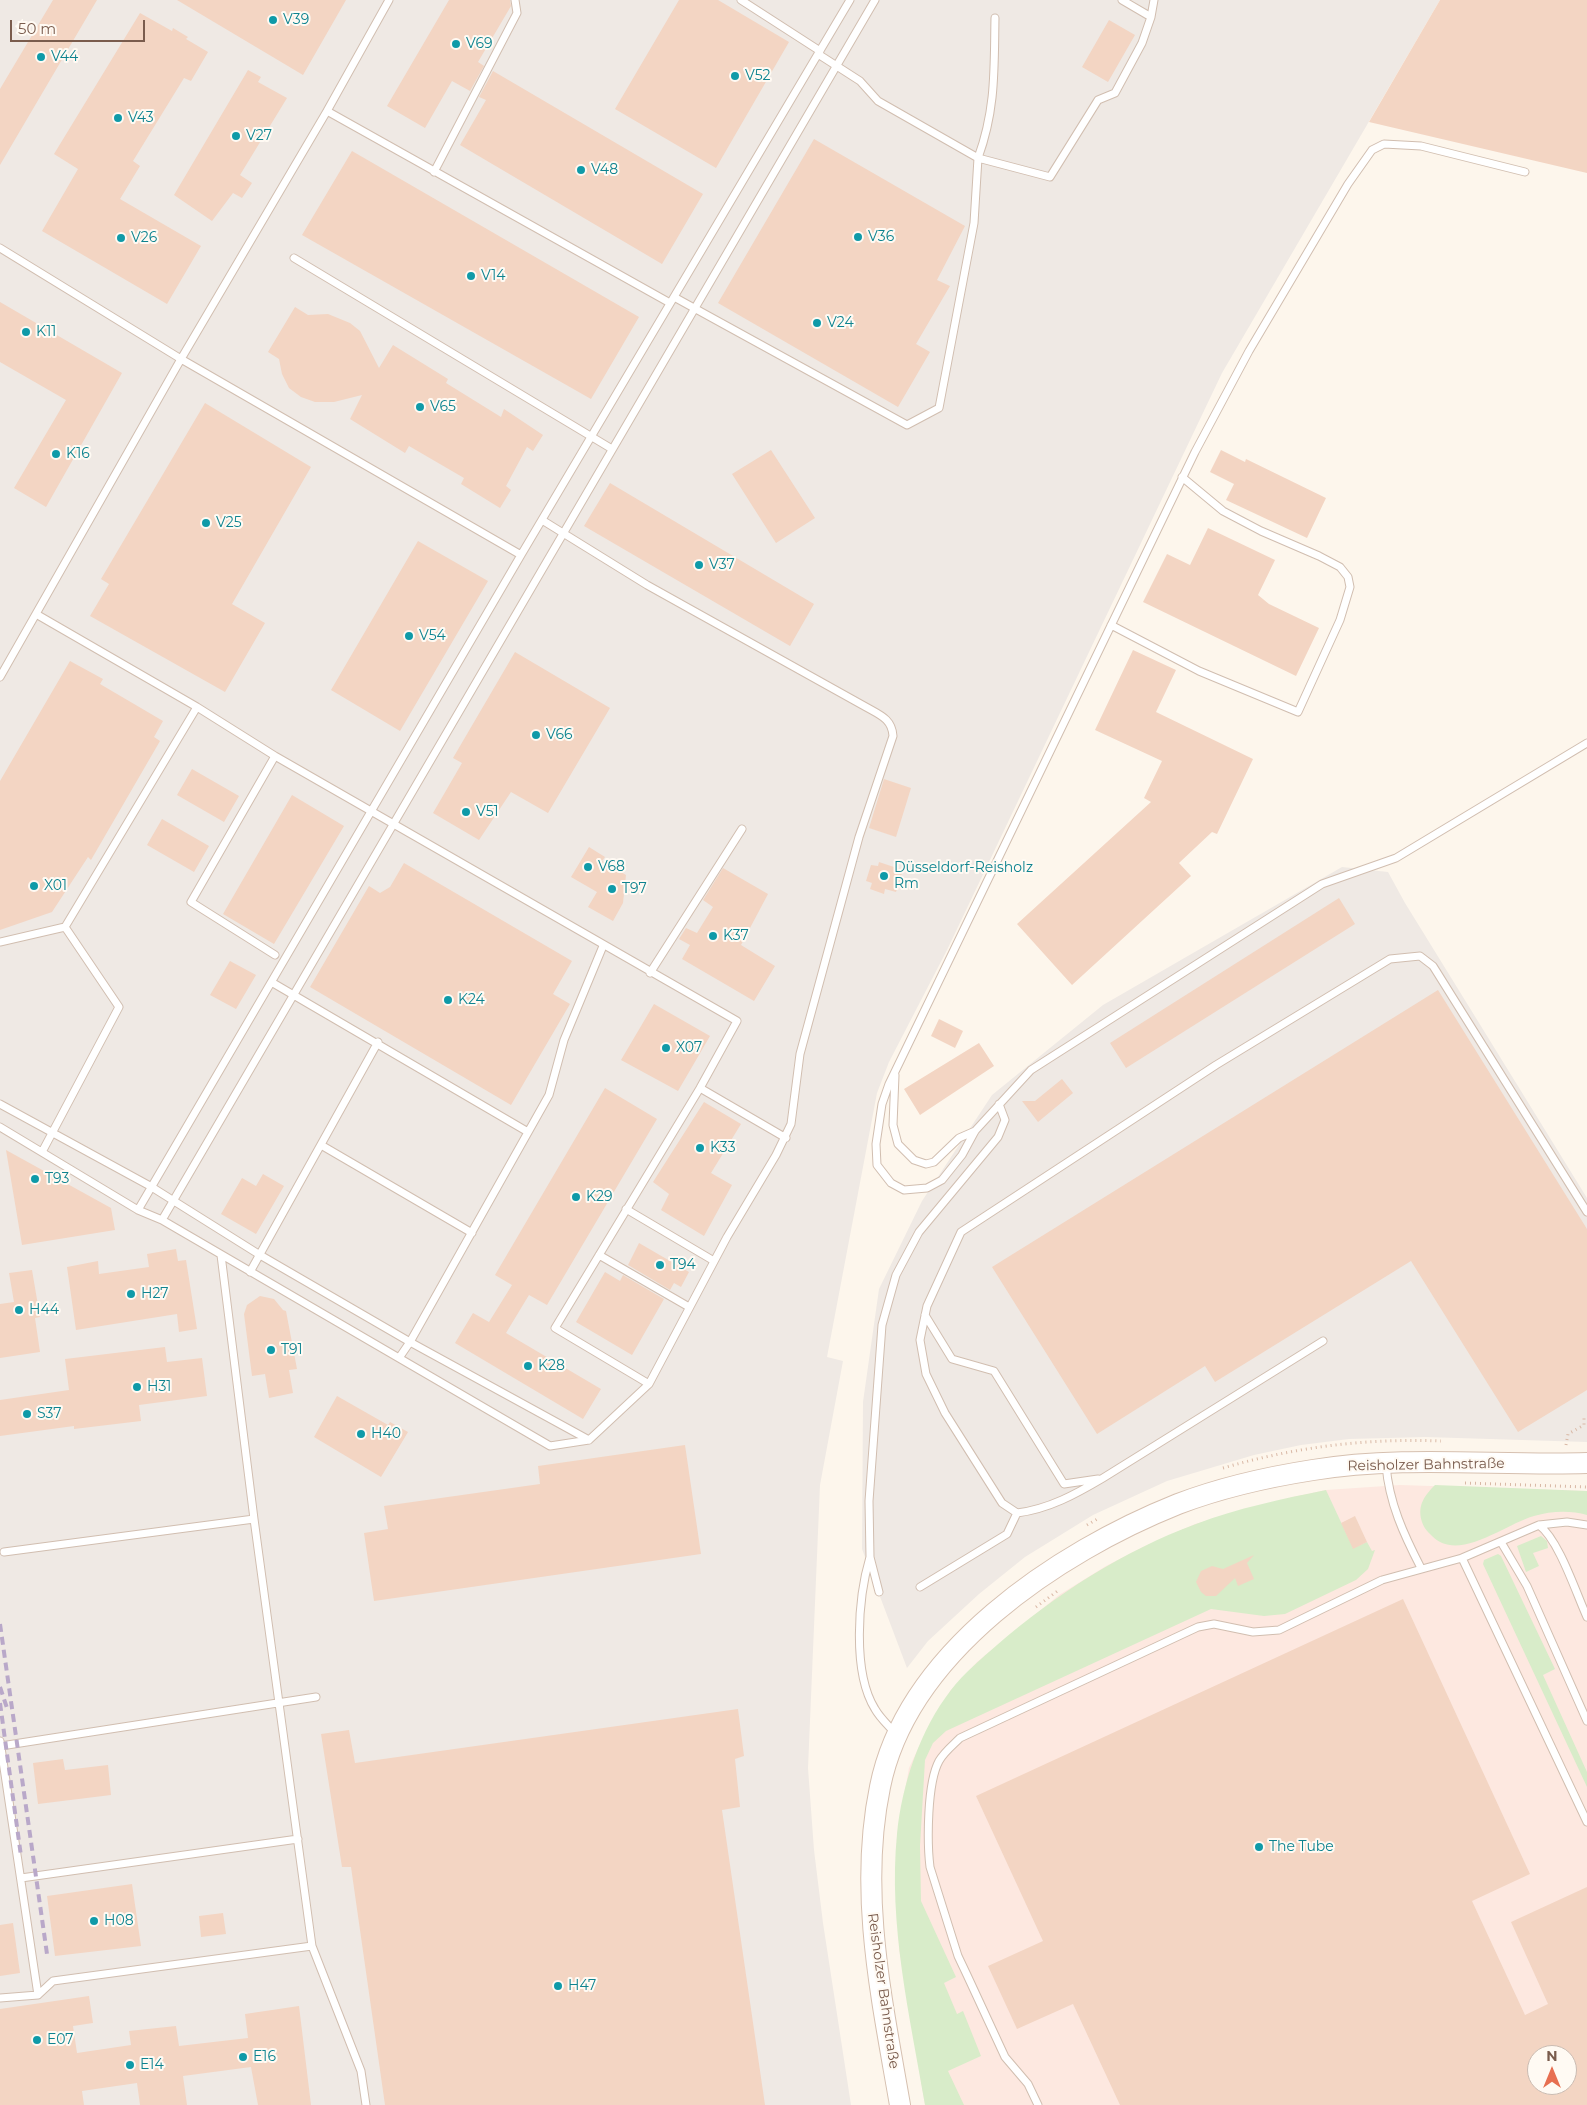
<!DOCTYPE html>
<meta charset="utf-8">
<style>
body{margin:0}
#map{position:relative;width:1587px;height:2105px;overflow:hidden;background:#fdf6ec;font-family:Montserrat,sans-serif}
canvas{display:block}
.north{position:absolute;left:1527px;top:2045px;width:50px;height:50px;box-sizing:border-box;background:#fffaf3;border:1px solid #cabbb1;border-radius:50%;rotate:0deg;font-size:14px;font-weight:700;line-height:20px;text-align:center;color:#7a5c4d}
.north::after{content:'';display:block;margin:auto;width:18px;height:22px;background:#e76f51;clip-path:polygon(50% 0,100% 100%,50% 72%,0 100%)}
.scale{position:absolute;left:10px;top:20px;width:135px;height:22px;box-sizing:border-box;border:2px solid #7a5c4d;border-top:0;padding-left:6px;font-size:15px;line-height:18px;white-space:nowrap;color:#7a5c4d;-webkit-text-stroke:4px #fffaf3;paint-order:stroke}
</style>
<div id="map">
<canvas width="1587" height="2105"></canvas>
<div class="north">N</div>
<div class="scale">50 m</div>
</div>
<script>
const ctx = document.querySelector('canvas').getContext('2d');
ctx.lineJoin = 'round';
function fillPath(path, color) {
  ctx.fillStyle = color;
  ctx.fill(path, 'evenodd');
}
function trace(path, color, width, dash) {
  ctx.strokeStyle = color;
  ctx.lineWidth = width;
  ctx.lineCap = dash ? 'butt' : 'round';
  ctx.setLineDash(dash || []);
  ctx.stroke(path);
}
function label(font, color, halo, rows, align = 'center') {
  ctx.font = font + ' Montserrat,sans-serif';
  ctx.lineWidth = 4;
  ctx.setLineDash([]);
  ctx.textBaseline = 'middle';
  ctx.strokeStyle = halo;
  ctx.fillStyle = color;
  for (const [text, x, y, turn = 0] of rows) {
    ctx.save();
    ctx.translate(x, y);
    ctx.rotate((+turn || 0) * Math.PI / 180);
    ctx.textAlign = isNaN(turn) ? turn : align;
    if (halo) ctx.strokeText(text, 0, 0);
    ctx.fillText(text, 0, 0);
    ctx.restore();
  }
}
const commercial = new Path2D(`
 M1400 1485 1587 1491V2105H925L899 1949 896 1877 897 1835 909 1768 924 1736 950 1691 977 1662 1059 1595 1106 1566 1145 1546 1195 1524 1293 1497 1326 1490ZM1537 2055H1567V2085H1537Z`);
const industrial = new Path2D(`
 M0 0H1440L1222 373 947 950 889 1062 877 1093 827 1357 843 1361 820 1485 808 1768 814 1850 823 1923 851 2105H0Z
 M1342 867 1388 872 1405 903 1587 1198V1442L1425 1437 1349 1439 1301 1445 1254 1455 1167 1481 1093 1515 1025 1557 979 1594 928 1641 907 1668 862 1549 863 1402 879 1289 922 1201 992 1095 1103 1005Z`);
const green = new Path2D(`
 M1435 1485 1587 1491V1515C1570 1510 1551 1511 1534 1516 1505 1524 1457 1564 1431 1535 1427 1531 1424 1528 1422 1522 1417 1506 1424 1496 1435 1485Z
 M1326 1490 1353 1548 1367 1542 1372 1551 1375 1550 1368 1569 1356 1580 1285 1614 1264 1616 1211 1609 946 1731 933 1743 925 1760 920 1846 921 1901 956 1977 944 1983 957 2014 963 2011 981 2056 948 2071 964 2105H925C910 2016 888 1925 897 1834 902 1784 920 1730 951 1690 964 1673 981 1659 997 1645 1056 1594 1123 1551 1196 1524 1238 1508 1282 1499 1326 1490Z
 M1541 1536 1547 1541 1548 1548 1533 1553 1539 1566 1526 1572 1517 1546Z
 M1498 1554 1501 1556 1555 1669 1543 1675 1587 1772V1787L1483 1564 1484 1560Z`);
const building = new Path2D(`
 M53 0H97L0 165V89Z
 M177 0H346L303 75Z
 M449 0H510L511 6 478 62 484 66 470 91 452 81 425 128 387 106Z
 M679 0H718L789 42 716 168 615 109Z
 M1440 0H1587V173L1369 122Z
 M140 13 172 31 173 28 188 37 186 39 208 52 191 81 184 78 133 161 140 166 120 199 201 246 167 304 42 231 78 169 54 154Z
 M1109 20 1135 35 1108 82 1082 67Z
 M248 70 261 77 258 82 287 98 240 175 252 183 242 198 233 193 212 221 174 195Z
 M493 71 703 194 662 264 460 145 486 100 479 97Z
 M814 139 965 226 937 280 950 286 916 344 930 352 898 407 718 303Z
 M352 151 639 317 591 399 302 235Z
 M0 302 122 373 46 507 14 488 66 400 0 362Z
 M295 307 308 315 328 314 350 323 360 331 379 368 393 345 448 379 446 383 501 417 504 409 543 435 533 451 527 447 506 486 511 490 500 508 461 484 464 478 409 446 405 453 350 419 362 395 334 402H315L301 397 289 388 282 374 279 359 268 352Z
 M205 403 311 467 232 604 265 623 225 692 90 616 109 584 101 579Z
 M771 450 815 518 776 543 732 474Z
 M1221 450 1245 462 1246 459 1326 498 1307 538 1226 500 1234 484 1210 472Z
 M610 483 814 604 790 646 584 526Z
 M1208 528 1275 560 1258 595 1269 604 1319 628 1296 676 1143 602 1167 554 1190 565Z
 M418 541 488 581 400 731 331 690Z
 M1133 650 1176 670 1156 712 1253 759 1217 834 1212 832 1179 863 1191 876 1072 985 1017 924 1151 802 1144 798 1162 761 1095 730Z
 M515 652 610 708 548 813 511 792 479 840 433 813 462 763 453 758Z
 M70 661 103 679 100 684 163 721 154 737 160 741 91 860 88 857 52 912 0 930V781Z
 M192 769 239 796 224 822 177 795Z
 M884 779 911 788 896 837 869 828Z
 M292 795 344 826 274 944 223 914Z
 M162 819 209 846 194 872 147 845Z
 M589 847 605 857 602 861 626 875 623 903 613 921 588 907 597 892 571 877Z
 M879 862 903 870 896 892 885 889 884 894 870 889 872 883 866 881 871 865 878 866Z
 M404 863 572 961 553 994 570 1004 511 1105 310 987 369 886 380 893 390 887Z
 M723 868 768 894 741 945 775 966 754 1001 682 959 690 945 679 939 686 928 697 933 713 907 703 900Z
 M1339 898 1355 924 1126 1068 1110 1043Z
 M230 961 256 975 236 1009 210 995Z
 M1438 990 1587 1229V1390L1518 1432 1411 1261 1215 1382 1205 1366 1097 1434 992 1267Z
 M654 1004 710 1036 678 1091 621 1060Z
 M939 1019 963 1031 955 1048 931 1036Z
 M979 1043 994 1066 920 1115 904 1089Z
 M1062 1079 1073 1093 1038 1122 1022 1101H1035Z
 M605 1088 657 1119 547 1305 529 1295 506 1333 601 1389 583 1419 455 1343 473 1313 489 1322 512 1285 495 1275Z
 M704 1102 741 1124 711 1173 732 1185 704 1236 661 1210 669 1194 653 1182Z
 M6 1150 111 1208 115 1230 22 1245Z
 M263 1174 284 1186 256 1234 221 1214 242 1178 256 1186Z
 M639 1243 689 1272 681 1287 674 1283 670 1290 628 1265Z
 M176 1249 178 1261 186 1260 197 1329 179 1332 177 1314 76 1330 67 1267 98 1261 99 1274 149 1267 147 1254Z
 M32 1270 40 1317 35 1318 40 1352 0 1358V1304L14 1302 9 1273Z
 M605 1272 620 1281 623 1275 664 1299 632 1355 576 1322Z
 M260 1296 274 1299 283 1310 286 1311 297 1369 289 1370 293 1393 269 1398 265 1374 252 1376 244 1314 247 1305Z
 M165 1347 167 1362 202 1358 207 1396 139 1405 141 1421 74 1429V1426L0 1436V1400L69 1390 65 1359Z
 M337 1396 388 1425 390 1422 408 1432 381 1477 314 1437Z
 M685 1445 701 1554 374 1601 364 1533 388 1529 384 1506 540 1484 538 1466Z
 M1355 1516 1367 1542 1353 1549 1341 1523Z
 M1254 1555 1247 1563 1254 1579 1238 1586 1235 1578 1216 1596H1206L1201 1592 1196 1582 1201 1571 1212 1566 1223 1569Z
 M1403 1599 1530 1874 1472 1901 1525 2015 1548 2004 1511 1922 1587 1887V2105H1120L1073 2004 1017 2029 988 1966 1043 1941 976 1796ZM1537 2055H1567V2085H1537Z
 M738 1709 744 1756 735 1759 740 1807 722 1810 765 2105H385L351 1867H342L321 1734 349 1730 355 1763Z
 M63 1759 65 1770 108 1765 111 1795 38 1804 33 1763Z
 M132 1884 141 1946 55 1956 47 1896Z
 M223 1913 226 1934 201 1937 199 1916Z
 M13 1923 20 1973 0 1976V1925Z
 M89 1996 93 2023 73 2026 77 2053 131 2045 129 2031 176 2026 179 2046 248 2038 245 2014 299 2006 311 2105H258L251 2067 183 2076 187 2105H140L137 2083 82 2091 84 2105H0V2009Z`);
const path = new Path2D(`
 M1566 1445 1568 1434 1584 1425V1418
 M1223 1468C1295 1447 1367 1438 1441 1441
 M1465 1483 1587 1487
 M1087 1525 1099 1518
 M1036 1607 1059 1590`);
const service = new Path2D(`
 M741 0 820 51
 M1122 0 1151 17 1154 0
 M818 54 860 81 878 101 978 158C996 109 994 69 995 18
 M327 111 670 303
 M434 172 517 13 515 0
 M1525 172 1421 146 1384 144 1372 150 1348 184 1249 351 1195 452 889 1084 882 1104 876 1144 877 1165 891 1183 904 1190 927 1188 942 1180 962 1155 975 1131 1031 1070 1322 884 1396 858 1587 743
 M0 248 181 359 521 555 850 0
 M294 258 612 449
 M674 297 907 425 939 408 974 223 978 158 1050 177 1098 100 1115 93 1142 43 1151 17
 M542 520 647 585 866 707C880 715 892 719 893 736L859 837 800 1054 791 1124 776 1155 727 1237 649 1384
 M1111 625 1199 671 1298 712 1340 620 1350 587 1348 577 1340 567 1319 556 1261 531 1223 511 1182 477
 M0 677 181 359 327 111 389 0
 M275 756 191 902 275 955
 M0 942 65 927 197 707
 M650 973 742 829
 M273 983 528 1132
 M895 1075 893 1125 898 1144 914 1160 926 1164 934 1162 959 1138 975 1131
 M700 1088 786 1138
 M0 1104 150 1186 260 1255 410 1342 589 1440
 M0 1127 138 1210 162 1220 550 1446 589 1440 649 1384 555 1328 700 1088 737 1021 275 756 197 707 36 614
 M321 1145 472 1233
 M42 1152 119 1007 65 927
 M626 1209 714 1261
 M138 1210 521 555
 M162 1220 875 0
 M221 1255 254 1519 312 1946 361 2071 366 2105
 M599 1255 689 1307
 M250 1272 378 1042
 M925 1315 952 1359 994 1371 1064 1484 1098 1479
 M1323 1341 1103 1478C1076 1494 1049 1509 1017 1513L1002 1503 945 1413 926 1374 920 1340 927 1306 961 1232 1216 1065 1390 959 1420 956 1433 966 1587 1212
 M399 1358 410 1342 549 1095 564 1040 603 946
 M1386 1465C1389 1503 1404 1535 1421 1568
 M1539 1525C1559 1540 1576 1593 1587 1617
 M1501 1542 1527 1586 1587 1721
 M4 1552 254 1519
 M870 1557C858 1597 852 1672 875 1709 880 1718 888 1725 895 1733
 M1462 1558 1587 1822
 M920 1587 1007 1534 1017 1513
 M879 1592 870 1557 869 1501 882 1325 896 1275 919 1232 998 1137 1005 1120 999 1104
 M0 1741 38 1995
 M1 1746 316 1697
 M21 1878 298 1839
 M0 1998 38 1995 53 1981 312 1946
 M1038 2105 1028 2084 1005 2057 967 1975 958 1956 930 1867C927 1842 927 1783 939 1761 944 1752 953 1745 960 1738L1198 1627 1214 1624 1253 1632 1279 1630 1382 1580 1462 1558 1539 1525 1567 1522 1587 1525`);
const secondary = new Path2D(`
 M900 2105C882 2000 858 1893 880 1787 907 1652 1058 1552 1178 1504 1220 1488 1268 1477 1313 1470 1404 1455 1496 1466 1587 1463`);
const rail = new Path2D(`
 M0 1624 47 1954
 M0 1687 7 1708
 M0 1703 21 1856`);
const markers = [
 [273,20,5,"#0f9aa8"],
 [456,44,5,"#0f9aa8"],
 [41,57,5,"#0f9aa8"],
 [735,76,5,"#0f9aa8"],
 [118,118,5,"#0f9aa8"],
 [236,136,5,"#0f9aa8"],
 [581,170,5,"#0f9aa8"],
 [858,237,5,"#0f9aa8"],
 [121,238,5,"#0f9aa8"],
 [471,276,5,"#0f9aa8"],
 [817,323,5,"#0f9aa8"],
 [26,332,5,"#0f9aa8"],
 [420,407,5,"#0f9aa8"],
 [56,454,5,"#0f9aa8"],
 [206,523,5,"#0f9aa8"],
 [699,565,5,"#0f9aa8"],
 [409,636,5,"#0f9aa8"],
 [536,735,5,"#0f9aa8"],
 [466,812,5,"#0f9aa8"],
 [588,867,5,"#0f9aa8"],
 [884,876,5,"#0f9aa8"],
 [34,886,5,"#0f9aa8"],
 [612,889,5,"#0f9aa8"],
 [713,936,5,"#0f9aa8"],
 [448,1000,5,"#0f9aa8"],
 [666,1048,5,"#0f9aa8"],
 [700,1148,5,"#0f9aa8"],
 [35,1179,5,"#0f9aa8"],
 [576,1197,5,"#0f9aa8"],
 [660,1265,5,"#0f9aa8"],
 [131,1294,5,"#0f9aa8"],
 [19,1310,5,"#0f9aa8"],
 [271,1350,5,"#0f9aa8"],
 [528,1366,5,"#0f9aa8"],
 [137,1387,5,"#0f9aa8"],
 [27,1414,5,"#0f9aa8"],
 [361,1434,5,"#0f9aa8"],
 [1259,1847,5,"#0f9aa8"],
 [94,1921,5,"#0f9aa8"],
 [558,1986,5,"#0f9aa8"],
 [37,2040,5,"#0f9aa8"],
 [243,2057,5,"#0f9aa8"],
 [130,2065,5,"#0f9aa8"]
];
const cultureNames = [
 ["V39",283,20],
 ["V69",466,44],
 ["V44",51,57],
 ["V52",745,76],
 ["V43",128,118],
 ["V27",246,136],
 ["V48",591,170],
 ["V36",868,237],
 ["V26",131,238],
 ["V14",481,276],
 ["V24",827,323],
 ["K11",36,332],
 ["V65",430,407],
 ["K16",66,454],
 ["V25",216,523],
 ["V37",709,565],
 ["V54",419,636],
 ["V66",546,735],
 ["V51",476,812],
 ["V68",598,867],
 ["Düsseldorf-Reisholz",894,868],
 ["Rm",894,884],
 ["X01",44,886],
 ["T97",622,889],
 ["K37",723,936],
 ["K24",458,1000],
 ["X07",676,1048],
 ["K33",710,1148],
 ["T93",45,1179],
 ["K29",586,1197],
 ["T94",670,1265],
 ["H27",141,1294],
 ["H44",29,1310],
 ["T91",281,1350],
 ["K28",538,1366],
 ["H31",147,1387],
 ["S37",37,1414],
 ["H40",371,1434],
 ["The Tube",1269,1847],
 ["H08",104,1921],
 ["H47",568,1986],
 ["E07",47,2040],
 ["E16",253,2057],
 ["E14",140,2065]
];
const streetNames = [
 ["Reisholzer Bahnstraße",1426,1465,-1],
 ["Reisholzer Bahnstraße",883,1991,82]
];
fillPath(commercial, '#fde8e0');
fillPath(industrial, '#efe9e4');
fillPath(green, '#d8ecc9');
fillPath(building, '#f3d5c3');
trace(service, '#d1beb0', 9);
trace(secondary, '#d6c0b0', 22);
trace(path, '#d9b8a5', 3, [1, 4]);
trace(service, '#fff', 7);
trace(secondary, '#fff', 20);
trace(rail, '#b9a8c9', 4, [8, 5]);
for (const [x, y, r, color] of markers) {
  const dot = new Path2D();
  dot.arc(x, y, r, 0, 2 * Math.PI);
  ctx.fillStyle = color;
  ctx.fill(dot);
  trace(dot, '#fffaf3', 2);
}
label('14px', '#0d838f', '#fffaf3', cultureNames, 'left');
label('14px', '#7a5c4d', '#fffaf3', streetNames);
</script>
